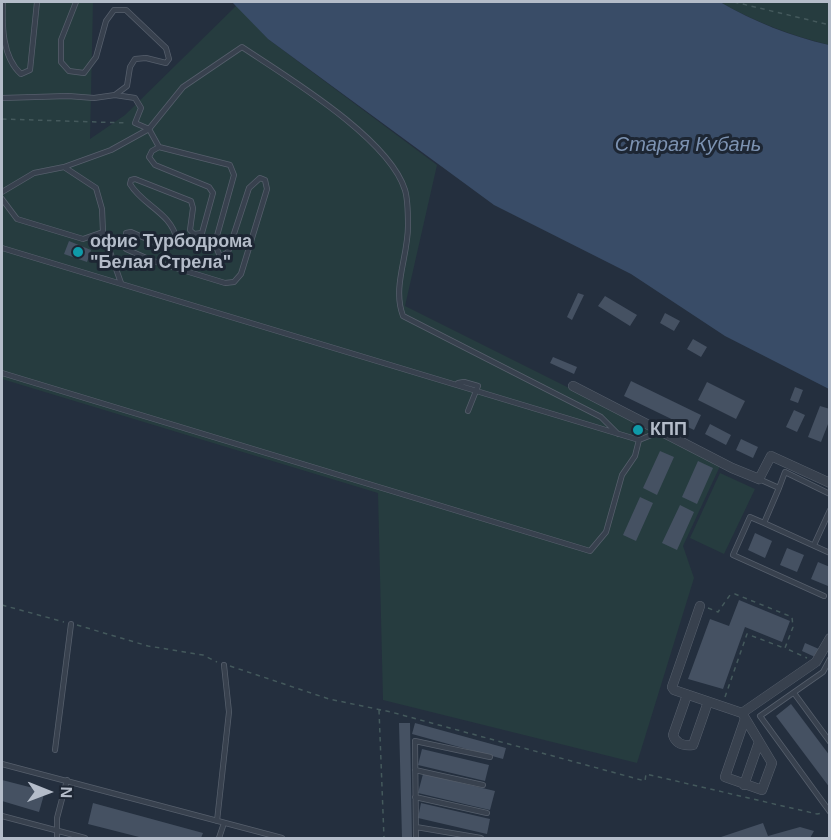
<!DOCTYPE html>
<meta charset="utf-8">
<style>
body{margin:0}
#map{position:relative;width:831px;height:840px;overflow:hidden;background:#242f3e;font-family:Arial,sans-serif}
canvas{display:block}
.frame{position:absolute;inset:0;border:3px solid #b4bcc9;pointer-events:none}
.north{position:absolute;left:18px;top:762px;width:60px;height:60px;-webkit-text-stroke:4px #1d2633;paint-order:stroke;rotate:91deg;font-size:16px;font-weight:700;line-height:24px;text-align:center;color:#b4bcc9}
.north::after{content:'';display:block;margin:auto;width:21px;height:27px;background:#b4bcc9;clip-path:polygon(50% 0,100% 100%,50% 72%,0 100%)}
</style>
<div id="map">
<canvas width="831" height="840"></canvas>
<div class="frame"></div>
<div class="north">N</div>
</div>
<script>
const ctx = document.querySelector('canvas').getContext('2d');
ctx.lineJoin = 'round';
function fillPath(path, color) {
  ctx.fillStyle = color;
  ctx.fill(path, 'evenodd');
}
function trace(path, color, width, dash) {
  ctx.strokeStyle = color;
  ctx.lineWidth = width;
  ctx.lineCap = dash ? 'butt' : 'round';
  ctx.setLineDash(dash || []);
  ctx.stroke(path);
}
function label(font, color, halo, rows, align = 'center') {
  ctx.font = font + ' Arial,sans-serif';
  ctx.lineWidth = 6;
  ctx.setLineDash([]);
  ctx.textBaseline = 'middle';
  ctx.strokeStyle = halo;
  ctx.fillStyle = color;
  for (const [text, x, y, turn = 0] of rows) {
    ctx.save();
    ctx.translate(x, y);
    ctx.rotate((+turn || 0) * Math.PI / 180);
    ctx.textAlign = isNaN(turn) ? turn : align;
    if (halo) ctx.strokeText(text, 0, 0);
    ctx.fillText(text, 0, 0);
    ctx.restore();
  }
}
const green = new Path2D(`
 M2 2H93L90 139 125 115 237 5 268 39 437 165 405 306 721 464 683 546 694 578 637 763 383 700 378 493 2 379Z
 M720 2H829V45C790 35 755 22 720 2Z
 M720 473 755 489 724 554 690 538Z`);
const water = new Path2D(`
 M232 2H720C755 22 790 36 829 45V389L725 336 631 274 494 205 268 39Z`);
const building = new Path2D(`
 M69 241 91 250 87 262 64 254Z
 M578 293 584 295 572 320 567 317Z
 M605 296 637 315 630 326 598 306Z
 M665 313 680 321 674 331 660 323Z
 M693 339 707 347 701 357 687 349Z
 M553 357 577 367 574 374 550 363Z
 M631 381 701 415 694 430 624 396Z
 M707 382 745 401 736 419 698 400Z
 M795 387 803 390 798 403 790 400Z
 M820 406 830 409V419L821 442 808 437Z
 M794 410 805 415 797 432 786 427Z
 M710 424 731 435 726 445 705 434Z
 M741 439 758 447 753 458 736 450Z
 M660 451 674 457 657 495 643 488Z
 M698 461 713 468 697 504 682 497Z
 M640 497 653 503 636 541 623 535Z
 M680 505 694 512 677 550 662 543Z
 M755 533 772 541 765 558 748 550Z
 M787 548 804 555 797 572 780 565Z
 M818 562 830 567 828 586 811 579Z
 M739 600 790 621 782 642 745 627 723 689 688 679 710 619 729 626Z
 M805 643 819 649 815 657 802 651Z
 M791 704 830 756V788L776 716Z
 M399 723H410L412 838H402Z
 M415 723 506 748 503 759 412 734Z
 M422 749 489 765 485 781 418 765Z
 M423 774 495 791 490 810 418 793Z
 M2 780 45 791 39 812 2 801Z
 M93 803 203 833 201 838H143L88 824Z
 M421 803 490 819 487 834 418 818Z
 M763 823 768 836 800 827 814 831 810 838H718Z`);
const path = new Path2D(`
 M734 2 830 25
 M2 119 128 123
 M2 605 64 622
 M708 608 718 612 730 595 735 594 792 617 793 627 785 648 807 658
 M77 625 148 646 203 655 217 662
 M230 666 329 699 391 712 645 781 646 774 817 814 822 813
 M725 697 747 634 784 648
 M379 710 384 838`);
const lane = new Path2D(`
 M3 2C2 25 2 57 21 74L30 70 37 2
 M115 95 135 98 141 108 135 123 149 129 159 147
 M2 98 68 96 94 98 115 95 127 86 130 67 135 59 146 58 166 63 169 59 166 48 126 10H114L106 21 96 57 84 73 69 71 61 62V40L76 2
 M159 147 230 165 234 175 215 243 220 257 228 252 249 188 260 178 265 180 267 189 241 274 234 282 225 283 153 261 126 249V233L131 232 165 247 174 245 177 240C171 212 143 206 130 184L131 180 135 179 191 201 193 208 190 230 194 234 202 233 213 193 209 187 155 165 149 157 152 151Z
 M64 167 111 150 149 129 183 87 242 47C287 77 389 138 405 190 408 200 408 216 408 226 408 257 392 287 403 316L601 417 618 434
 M2 192 34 173 64 167 96 188 102 209 103 232 121 283
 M2 199 17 219 83 239 103 232
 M2 248 639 440 659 432
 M2 373 590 551 606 532 622 475 635 456 639 440
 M458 383 464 382 478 386 468 411
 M759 479 779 488 764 523 830 553
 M779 488 785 472 830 494
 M764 523 750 517 733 555 824 596
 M814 545 830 510
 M830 659 823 672 760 716 830 812
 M794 693 830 742
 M55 750 71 624
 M2 764 282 838
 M415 770 483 785
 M415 797 487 813
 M2 816 85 838
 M217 821 229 712 224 665
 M416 827 481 838
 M57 838V818L67 780
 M219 838 224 823
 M416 838 415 741 490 757`);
const street = new Path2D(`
 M573 386 732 468 759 479 771 456 830 483
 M700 606 672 687 674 690 742 713
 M687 695 673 735C676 744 684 746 693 745L708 702
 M745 719 725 777 762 790 772 763 742 713 816 662 830 638
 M744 785 759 742`);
const markers = [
 [78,252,6,"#0f9aa8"],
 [638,430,6,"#0f9aa8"]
];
const poiNames = [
 ["офис Турбодрома",90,242],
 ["\"Белая Стрела\"",90,263],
 ["КПП",650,430]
];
const waterNames = [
 ["Старая Кубань",688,145]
];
fillPath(green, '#263c3f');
fillPath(water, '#394c67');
fillPath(building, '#455162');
trace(lane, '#565f6c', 6);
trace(street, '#565f6c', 10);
trace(path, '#44595c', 1.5, [4.5, 4.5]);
trace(lane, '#38414e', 4.5);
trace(street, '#38414e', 9);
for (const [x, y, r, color] of markers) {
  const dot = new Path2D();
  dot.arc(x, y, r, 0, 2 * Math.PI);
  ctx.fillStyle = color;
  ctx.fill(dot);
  trace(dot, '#1d2633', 2);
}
label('bold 18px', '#b4bcc9', '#1d2633', poiNames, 'left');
label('italic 20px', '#7c92b1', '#1d2633', waterNames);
</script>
